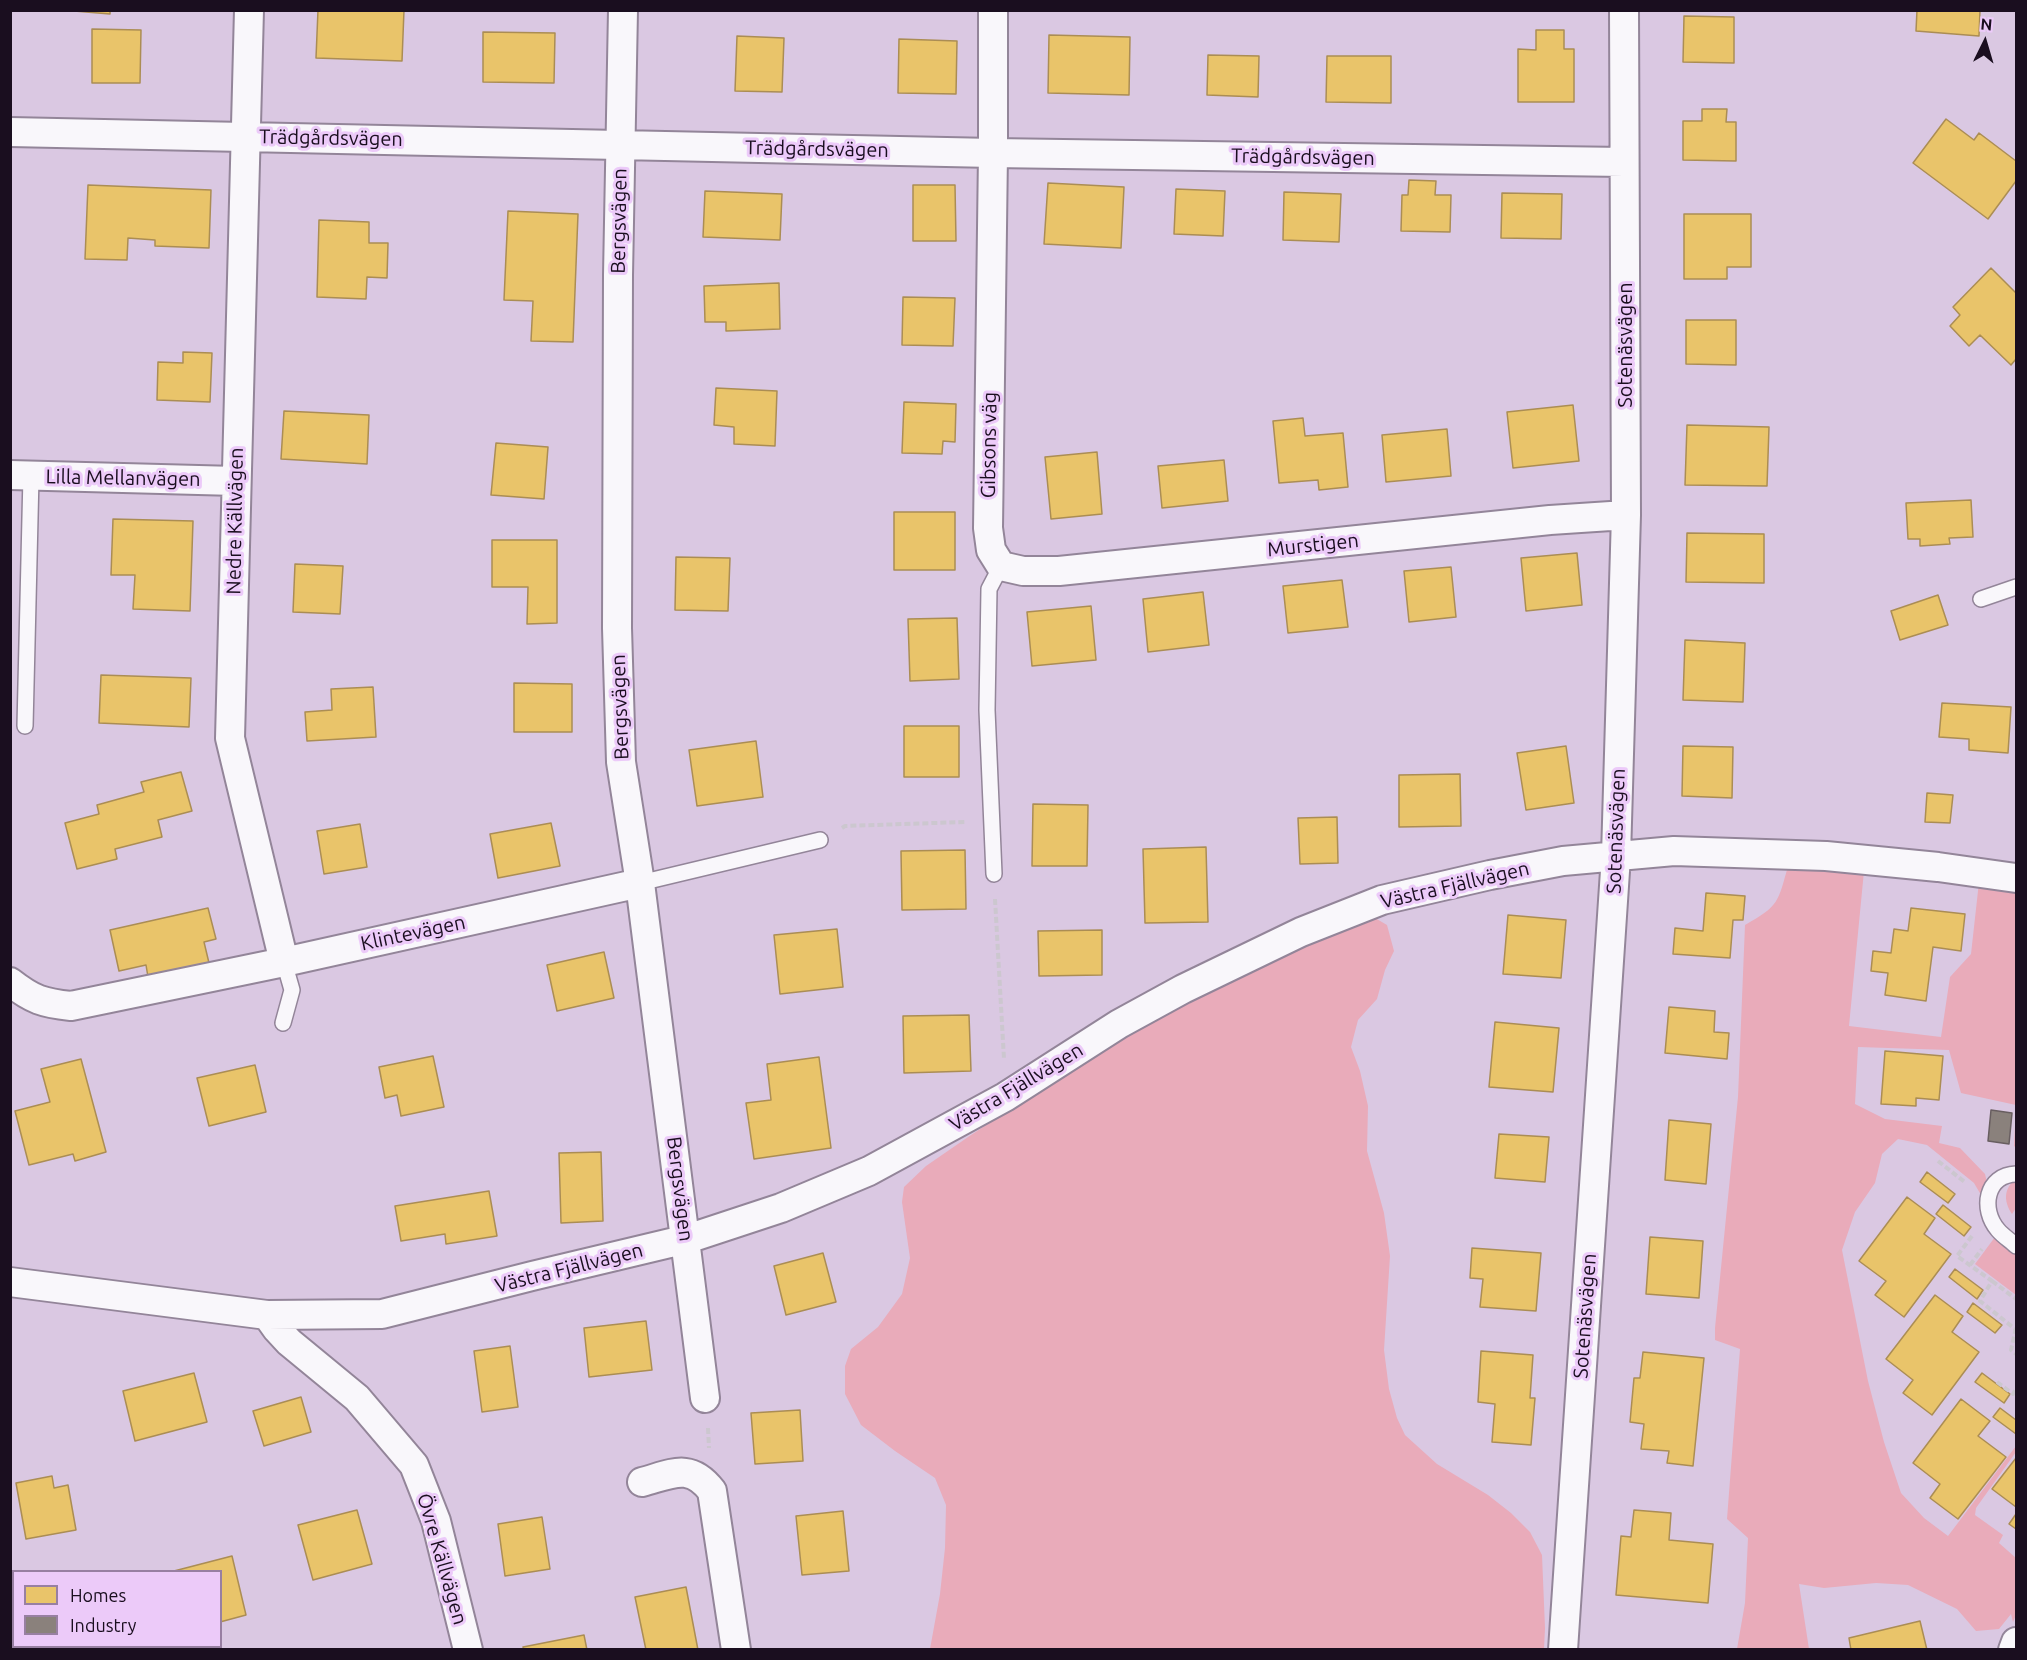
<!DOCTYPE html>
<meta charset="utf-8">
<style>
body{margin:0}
#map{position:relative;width:2027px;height:1660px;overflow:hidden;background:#dac8e2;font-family:Ubuntu,sans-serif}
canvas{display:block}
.frame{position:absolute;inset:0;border:12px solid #1a0e1f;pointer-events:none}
.legend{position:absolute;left:12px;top:1570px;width:210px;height:78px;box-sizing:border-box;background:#eccaf9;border:2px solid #987fa2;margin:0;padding:8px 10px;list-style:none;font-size:18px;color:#1a0e1f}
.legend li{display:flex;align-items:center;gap:12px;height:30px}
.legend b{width:30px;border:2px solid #987fa2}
.north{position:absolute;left:1955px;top:12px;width:60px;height:60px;-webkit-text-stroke:4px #eccaf9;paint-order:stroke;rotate:5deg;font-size:16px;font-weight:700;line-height:24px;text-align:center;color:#1a0e1f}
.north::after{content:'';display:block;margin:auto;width:21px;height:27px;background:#1a0e1f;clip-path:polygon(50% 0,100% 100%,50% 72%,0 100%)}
</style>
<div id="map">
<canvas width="2027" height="1660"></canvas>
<div class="frame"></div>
<ul class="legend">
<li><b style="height:16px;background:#e9c46a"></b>Homes</li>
<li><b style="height:16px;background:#8a817c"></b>Industry</li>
</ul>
<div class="north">N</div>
</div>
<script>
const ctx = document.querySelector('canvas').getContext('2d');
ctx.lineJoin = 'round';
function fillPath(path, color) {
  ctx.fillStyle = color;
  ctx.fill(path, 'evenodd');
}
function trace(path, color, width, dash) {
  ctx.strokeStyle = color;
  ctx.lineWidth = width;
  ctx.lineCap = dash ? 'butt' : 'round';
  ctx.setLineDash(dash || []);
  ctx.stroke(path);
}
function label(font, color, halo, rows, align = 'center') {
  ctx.font = font + ' Ubuntu,sans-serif';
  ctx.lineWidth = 6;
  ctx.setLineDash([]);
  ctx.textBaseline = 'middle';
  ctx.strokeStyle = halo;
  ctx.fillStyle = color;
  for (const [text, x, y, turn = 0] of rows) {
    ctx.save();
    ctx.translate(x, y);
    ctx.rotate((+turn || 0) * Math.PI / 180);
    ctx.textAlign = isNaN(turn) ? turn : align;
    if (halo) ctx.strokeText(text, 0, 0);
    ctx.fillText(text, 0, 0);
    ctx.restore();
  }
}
const green = new Path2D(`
 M1788 866 1864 871 1849 1026 1941 1037 1950 977 1971 954 1979 882 2016 888V1148L2014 1146 2016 1105 1961 1093 1949 1050 1858 1047 1855 1104 1885 1119 1942 1126 1939 1143 1960 1148 1985 1174 1988 1187V1227L1981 1195 1974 1183 1927 1145 1898 1139 1882 1154 1875 1183 1855 1212 1842 1250 1868 1381 1884 1442 1901 1493 1924 1518 1948 1536 2016 1446V1452L1976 1508 1975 1515 2003 1535 1999 1543 2016 1558V1615L2013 1622 2011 1614 1999 1629 1976 1631 1957 1609 1908 1585 1876 1583 1824 1588 1799 1584 1809 1649H1737L1745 1603 1748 1538 1727 1519 1740 1349 1715 1340V1328L1738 1097 1745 925C1779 906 1778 902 1788 866Z
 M1375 918 1387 925 1394 951 1385 970 1377 999 1358 1020 1351 1047 1360 1071 1368 1106 1367 1151 1384 1213 1390 1256 1384 1350 1389 1389 1397 1418 1405 1435 1437 1464 1488 1495 1511 1513 1530 1532 1542 1555 1545 1628 1544 1649H930L940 1594 945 1548 946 1505 935 1478 895 1451 861 1425 845 1394V1366L851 1349 878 1327 902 1294 910 1258 902 1202 904 1187 926 1166 971 1135 1198 986Z
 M2016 1178V1208L2012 1214C2003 1200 2004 1189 2016 1178Z
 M1995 1237 2016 1252V1295L1975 1264Z`);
const homes = new Path2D(`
 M62 10H110V14Z
 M318 10H404L402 61 316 58Z
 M1917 10H1980L1979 36 1916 31Z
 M1684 16 1734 17V63L1683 62Z
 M92 29 141 30 140 83H92Z
 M1536 30H1564V49H1574V102H1518V49L1536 50Z
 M483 32 555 33 554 83 483 82Z
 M1049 35 1130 37 1129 95 1048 93Z
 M737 36 784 38 782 92 735 91Z
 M899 39 957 41 956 94 898 93Z
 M1208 55 1259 56 1258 97 1207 95Z
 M1327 56H1391V103L1326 102Z
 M1702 109H1727L1726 122H1736V161L1683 160V121H1702Z
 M1946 119 1974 140 1979 133 2016 161V181L1988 219 1913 163Z
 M1409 180 1436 181 1435 195H1451L1450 232 1401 231 1402 195H1408Z
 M1048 183 1124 187 1121 248 1044 244Z
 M88 185 211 190 209 248 155 246V240L128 238 127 260 85 259Z
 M913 185H955L956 241H913Z
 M1176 189 1225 191 1223 236 1174 234Z
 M705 191 782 194 780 240 703 237Z
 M1284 192 1341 194 1339 242 1283 240Z
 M1502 193 1562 194 1561 239 1501 238Z
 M508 211 578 214 573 342 531 341 533 301 504 300Z
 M1684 214H1751V267H1727V279H1684Z
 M319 220 369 222V243H388L387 278 367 277 366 299 317 297Z
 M1991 268 2016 293V359L2011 365 1980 335 1969 346 1950 326 1960 315 1953 307Z
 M779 283 780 329 726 331V322H705L704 286Z
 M903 297 955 298 953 346 902 345Z
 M1686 320H1736V365L1686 364Z
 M183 352 212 353 210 402 157 400 158 362 183 363Z
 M716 388 777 391 775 446 734 444V427L714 425Z
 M904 402 956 404 955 442 943 441 942 454 902 453Z
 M1573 405 1579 461 1513 468 1507 412Z
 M284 411 369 415 367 464 281 459Z
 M1303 418 1305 436 1343 433 1348 487 1319 490 1318 480 1279 483 1273 421Z
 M1687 425 1769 427 1767 486 1685 485Z
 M1447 429 1451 476 1386 482 1382 435Z
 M496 443 548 447 544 499 491 495Z
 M1097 452 1102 514 1051 519 1045 457Z
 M1224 460 1228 501 1162 508 1158 466Z
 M1971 500 1973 537 1949 538 1950 544 1920 546V539H1908L1906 503Z
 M894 512H955V570H894Z
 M113 519 193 521 190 611 133 609 135 575H111Z
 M1687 533 1764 534V583L1686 582Z
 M492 540H557V623L527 624 528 587H492Z
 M1577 553 1582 605 1526 611 1521 558Z
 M676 557 730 558 728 611 675 610Z
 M295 564 343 566 340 614 293 612Z
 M1451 567 1456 617 1409 622 1404 571Z
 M1342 580 1348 627 1288 633 1283 586Z
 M1203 592 1209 645 1148 652 1143 599Z
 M1938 595 1948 625 1900 640 1891 611Z
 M1091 606 1096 660 1032 666 1027 612Z
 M957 618 959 679 910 681 908 619Z
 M1685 640 1745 643 1743 702 1683 700Z
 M101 675 191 678 189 727 99 723Z
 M514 683 572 684V732H514Z
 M373 687 376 737 307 741 305 712 332 710 331 689Z
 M1942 703 2011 707 2008 753 1969 750V739L1939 737Z
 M904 726H959V777H904Z
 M756 741 763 797 697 806 689 750Z
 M1566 746 1574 803 1526 810 1517 753Z
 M1683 746 1733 747 1732 798 1682 796Z
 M181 772 192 811 158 820 162 837 115 849 117 859 77 869 65 823 99 814 97 805 144 792 141 782Z
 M1460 774 1461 826 1399 827V775Z
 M1927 793 1953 795 1950 823 1925 822Z
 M1033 804 1088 805 1087 866H1032Z
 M1337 817 1338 863 1300 864 1298 818Z
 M551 823 560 866 498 878 490 834Z
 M360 824 367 867 324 874 317 831Z
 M1206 847 1208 922 1145 923 1143 849Z
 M965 850 966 909 902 910 901 851Z
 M1706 893 1745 896 1743 920H1733L1730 958 1673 954 1675 928 1703 931Z
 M208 908 216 939 204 942 209 963 148 977 146 965 119 971 110 930Z
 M1911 908 1965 914 1961 951 1933 947 1926 1001 1885 995 1888 973 1871 971 1873 951 1891 953 1894 929 1908 931Z
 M1508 915 1566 920 1561 978 1503 974Z
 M837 929 843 987 780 994 774 935Z
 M1102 930V975L1039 976 1038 931Z
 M604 952 614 998 557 1011 547 965Z
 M1669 1007 1715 1011 1714 1032 1729 1033 1727 1059 1665 1053Z
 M969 1015 971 1071 904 1073 903 1016Z
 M1495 1022 1559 1028 1553 1092 1489 1087Z
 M1885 1051 1943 1056 1939 1100 1916 1098V1106L1881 1104Z
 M433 1056 444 1107 401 1116 397 1095 385 1098 379 1067Z
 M819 1057 831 1148 754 1159 746 1103 771 1100 767 1064Z
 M81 1059 106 1152 75 1161 73 1154 29 1165 15 1111 50 1102 41 1069Z
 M255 1065 266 1112 209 1126 197 1078Z
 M1669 1120 1711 1124 1706 1184 1665 1180Z
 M1499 1134 1549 1137 1545 1182 1495 1178Z
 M601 1152 603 1221 561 1223 559 1153Z
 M1927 1172 1955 1194 1948 1203 1920 1182Z
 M489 1191 497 1236 446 1244 445 1234 401 1241 395 1206Z
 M1907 1197 1935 1218 1924 1234 1951 1254 1904 1317 1875 1295 1886 1281 1859 1261Z
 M1943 1205 1971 1227 1964 1236 1936 1214Z
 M1650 1237 1703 1241 1699 1298 1646 1294Z
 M1472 1248 1541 1253 1536 1311 1480 1307 1483 1279 1470 1278Z
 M823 1253 836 1302 786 1315 774 1266Z
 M1955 1269 1983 1290 1977 1299 1949 1277Z
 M1935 1295 1963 1316 1952 1332 1979 1352 1932 1415 1903 1393 1913 1380 1886 1359Z
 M1973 1303 2002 1325 1995 1333 1967 1312Z
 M646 1321 652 1370 589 1377 584 1328Z
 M510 1346 518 1407 482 1412 474 1351Z
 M1481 1351 1533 1355 1530 1398H1535L1531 1445 1492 1442 1495 1404 1478 1402Z
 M1643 1352 1704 1358 1693 1466 1667 1463 1669 1451 1641 1449 1644 1424 1630 1422 1634 1378H1640Z
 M194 1373 207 1422 135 1441 123 1391Z
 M1982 1373 2010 1394 2004 1403 1975 1382Z
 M301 1397 311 1432 264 1446 253 1411Z
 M1961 1399 1990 1421 1978 1436 2006 1457 1958 1519 1930 1498 1940 1484 1913 1463Z
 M2000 1408 2016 1420V1434L1993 1417Z
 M800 1410 803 1461 755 1464 751 1413Z
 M2016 1458V1507L1992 1489Z
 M52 1476 54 1488 68 1485 76 1530 26 1539 16 1483Z
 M357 1510 372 1564 313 1580 298 1525Z
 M1634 1510 1671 1513 1669 1540 1713 1544 1708 1603 1616 1595 1621 1536 1631 1537Z
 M843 1511 849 1571 802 1575 796 1516Z
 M2016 1514V1529L2009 1524Z
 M542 1517 550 1569 505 1576 498 1524Z
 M232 1556 246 1615 220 1622V1572L174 1571Z
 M686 1587 698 1650H646L635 1597Z
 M1920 1621 1927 1650H1851L1849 1638Z
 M584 1635 587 1650H524L523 1647Z
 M81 1646H109L100 1650H82Z`);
const industry = new Path2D(`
 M1991 1110 2012 1113 2009 1144 1988 1141Z`);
const path = new Path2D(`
 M842 828 845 826 965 822
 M995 899 1004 1059
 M1938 1161 1966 1183
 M1972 1236 1957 1256 1992 1281 1980 1301 2015 1329
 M1970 1265 1982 1249
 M1992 1281 2016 1299
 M2016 1328 2011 1350 2016 1354
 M1997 1382 2013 1394 2016 1389
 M708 1428 709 1448`);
const lane = new Path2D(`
 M1981 599 2016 587
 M25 726 31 476
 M994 874 987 710 989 589 1001 566
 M640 883 820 840
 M283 1023 292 990 284 962
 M2016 1174C1986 1175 1980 1209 1998 1230 2003 1236 2011 1241 2016 1246`);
const street = new Path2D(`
 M249 10 230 738 284 962
 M623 10 618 275 617 628 621 762 640 883 705 1398
 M993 10V153L988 528 991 550 1001 566 1023 571H1059L1550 520 1626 515
 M10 132 993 153 1624 162
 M10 475 236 481
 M10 982C33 1000 43 1003 71 1006L284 962 640 883
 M10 1282 267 1315 382 1314 532 1276 687 1239 781 1208 869 1171 1005 1097 1119 1024 1183 989 1301 932 1382 900 1490 875 1563 861 1674 851 1826 856 1938 867 2016 878
 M267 1315 277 1329 289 1342 357 1398 414 1465 436 1521 468 1650
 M642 1482C672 1474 690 1462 712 1491L736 1650
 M1563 1650 1616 856 1626 515 1624 10
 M2013 1650 2016 1642`);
const streetNames = [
 ["Trädgårdsvägen",331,138,1],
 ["Trädgårdsvägen",817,149,1],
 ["Trädgårdsvägen",1303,157,1],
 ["Bergsvägen",619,221,-89],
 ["Sotenäsvägen",1625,345,-90],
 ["Gibsons väg",989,445,-89],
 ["Lilla Mellanvägen",123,478,1],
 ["Nedre Källvägen",235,521,-89],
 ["Murstigen",1313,545,-6],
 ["Bergsvägen",620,707,-92],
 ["Sotenäsvägen",1616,831,-88],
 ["Västra Fjällvägen",1455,885,-13],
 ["Klintevägen",413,933,-12],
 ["Västra Fjällvägen",1016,1087,-31],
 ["Bergsvägen",680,1189,83],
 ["Västra Fjällvägen",569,1268,-14],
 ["Sotenäsvägen",1585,1316,-86],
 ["Övre Källvägen",442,1559,74]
];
fillPath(green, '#e9abba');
fillPath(homes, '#e9c46a');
trace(homes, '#ab8d54', 1.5);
fillPath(industry, '#8a817c');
trace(industry, '#685e60', 1.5);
trace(lane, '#938599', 18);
trace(street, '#938599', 32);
trace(path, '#ccc7cf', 4, [6, 3]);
trace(lane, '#f9f7fb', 15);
trace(street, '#f9f7fb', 28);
label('20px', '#1a0e1f', '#eccaf9', streetNames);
</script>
